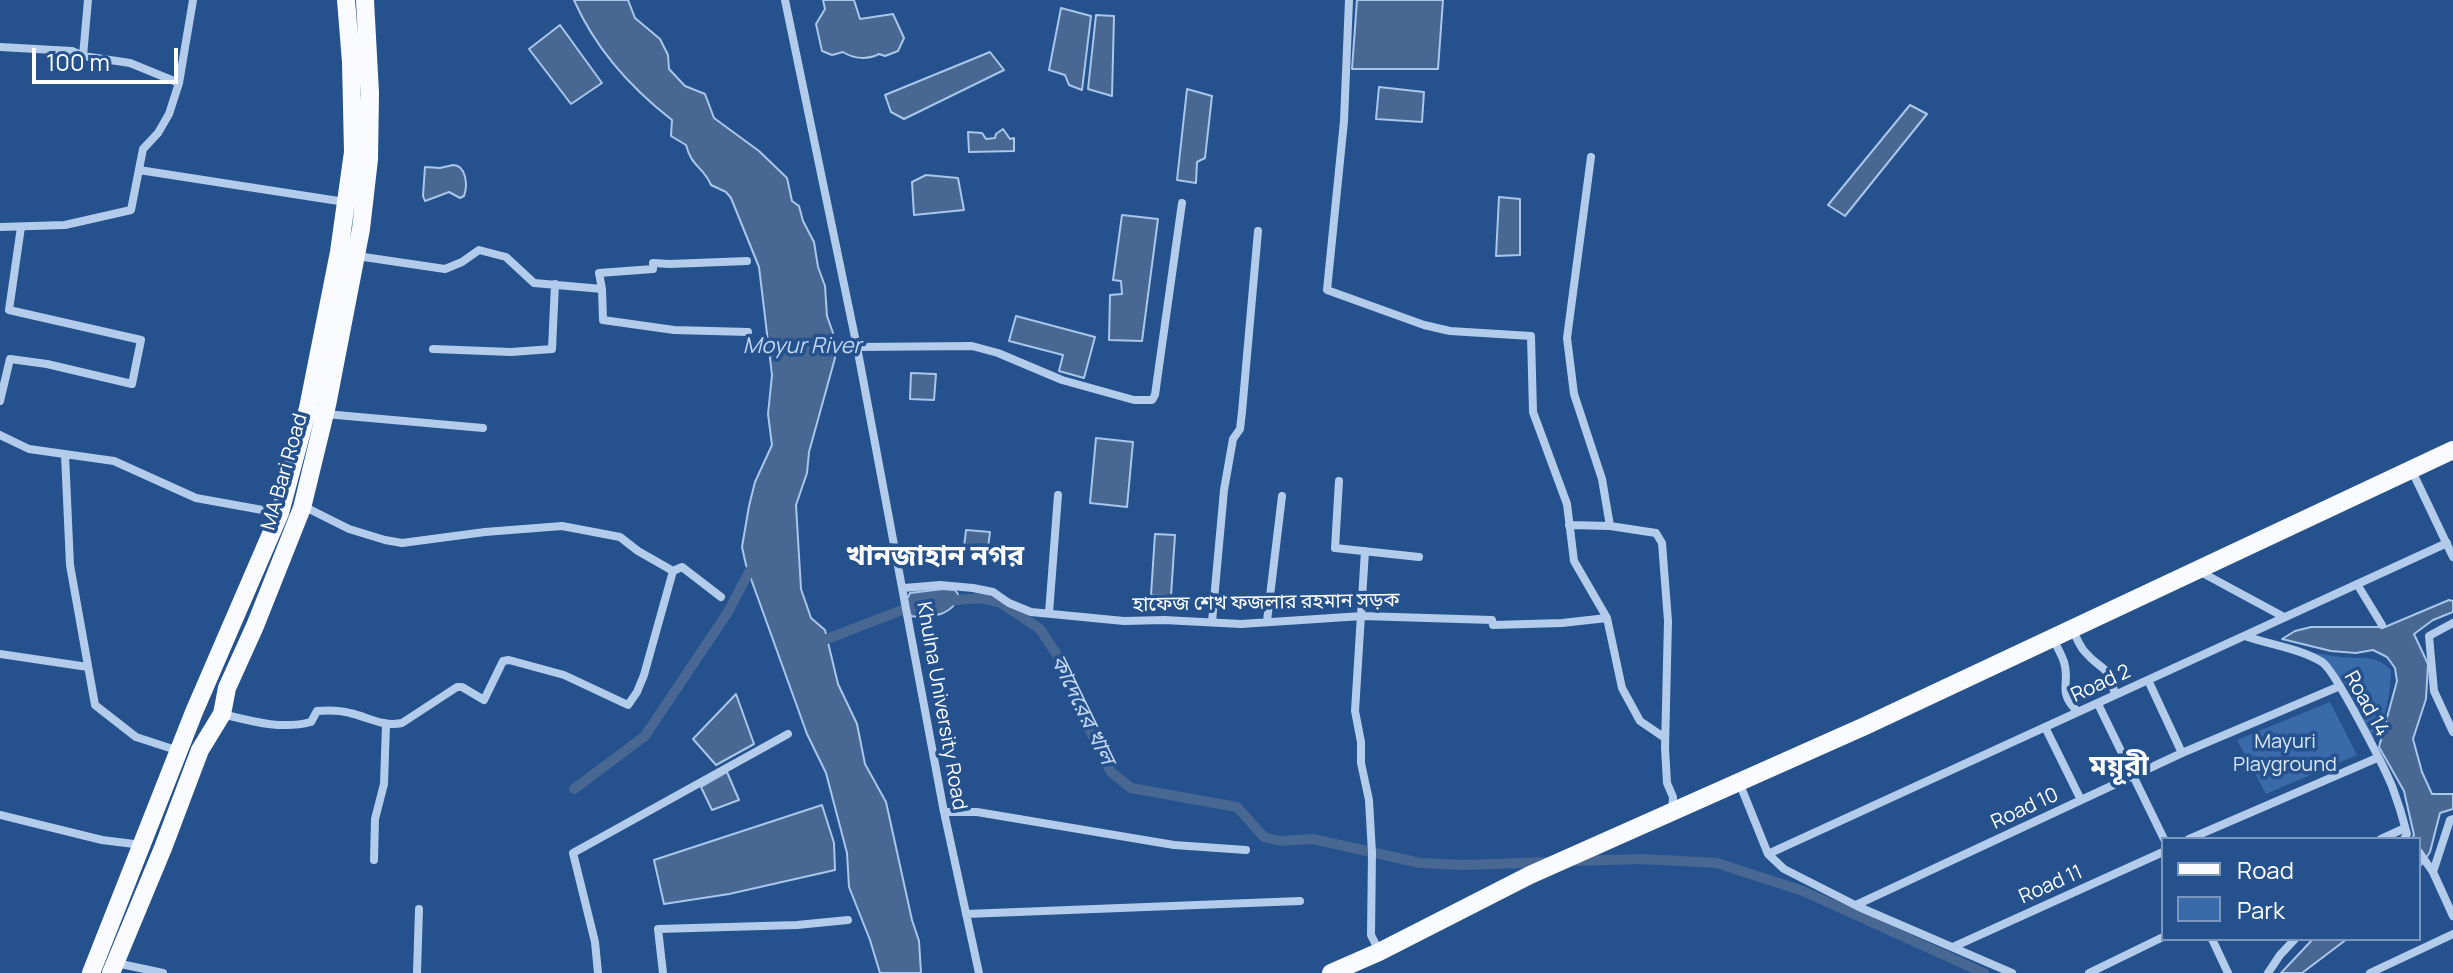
<!DOCTYPE html>
<meta charset="utf-8">
<style>
body{margin:0}
#map{position:relative;width:2453px;height:973px;overflow:hidden;background:#25518d;font-family:Manrope,sans-serif}
canvas{display:block}
.legend{position:absolute;left:2161px;top:837px;width:260px;height:104px;box-sizing:border-box;background:#25518d;border:2px solid #7c97bb;margin:0;padding:10px 14px;list-style:none;font-size:24px;color:#fff}
.legend li{display:flex;align-items:center;gap:16px;height:40px}
.legend b{width:40px;border:2px solid #7c97bb}
.scale{position:absolute;left:32px;top:48px;width:146px;height:36px;box-sizing:border-box;border:4px solid #fff;border-top:0;padding-left:10px;font-size:24px;line-height:28px;white-space:nowrap;color:#fff;-webkit-text-stroke:6px #25518d;paint-order:stroke}
</style>
<div id="map">
<canvas width="2453" height="973"></canvas>
<ul class="legend">
<li><b style="height:10px;background:#f9fbff"></b>Road</li>
<li><b style="height:22px;background:#396aaa"></b>Park</li>
</ul>
<div class="scale">100 m</div>
</div>
<script>
const ctx = document.querySelector('canvas').getContext('2d');
ctx.lineJoin = 'round';
function fillPath(path, color) {
  ctx.fillStyle = color;
  ctx.fill(path, 'evenodd');
}
function trace(path, color, width, dash) {
  ctx.strokeStyle = color;
  ctx.lineWidth = width;
  ctx.lineCap = dash ? 'butt' : 'round';
  ctx.setLineDash(dash || []);
  ctx.stroke(path);
}
function label(font, color, halo, rows, align = 'center') {
  ctx.font = font + ' Manrope,"Noto Sans Bengali",sans-serif';
  ctx.lineWidth = 7;
  ctx.setLineDash([]);
  ctx.textBaseline = 'middle';
  ctx.strokeStyle = halo;
  ctx.fillStyle = color;
  for (const [text, x, y, turn = 0] of rows) {
    ctx.save();
    ctx.translate(x, y);
    ctx.rotate((+turn || 0) * Math.PI / 180);
    ctx.textAlign = isNaN(turn) ? turn : align;
    if (halo) ctx.strokeText(text, 0, 0);
    ctx.fillText(text, 0, 0);
    ctx.restore();
  }
}
const green = new Path2D(`
 M2314 653C2323 654 2332 656 2341 657 2360 659 2376 654 2391 670 2391 695 2385 718 2373 740L2345 684Z
 M2330 702 2357 755 2266 794 2237 740Z`);
const water = new Path2D(`
 M574 0H628L635 18 660 39 668 55 669 69 685 86 705 94 714 118 759 151 787 178 792 201 799 206 803 221 814 242 818 267 825 286 827 316 833 333 835 358 809 452 807 473 796 505 801 589 811 618 825 630 838 684 857 724 865 764 886 802 912 920 919 941 921 973H880L870 940 849 887 847 853 826 773 807 734 746 565 742 547 749 506 755 482 772 445 768 414 772 375 759 267 731 198 726 192 711 185C703 166 692 168 686 145L671 136 672 120C631 88 595 48 574 0Z
 M823 0H854L860 19 893 14 904 38 898 51 885 56 879 54C868 60 854 59 843 52L832 55 822 51 816 24 825 9Z
 M1357 0H1443L1438 69H1352Z
 M1061 8 1091 16 1082 90 1069 85 1065 75 1049 70Z
 M1096 15 1114 16 1112 96 1088 89Z
 M560 25 602 83 571 104 529 49Z
 M990 52 1004 70 904 119 891 112 885 95Z
 M1379 87 1424 92 1422 122 1376 119Z
 M1187 89 1212 96 1205 158 1197 162 1196 183 1177 180Z
 M1910 105 1927 114 1845 216 1828 205Z
 M1003 129 1010 139 1014 138V151L969 152 968 132 982 133 986 139 995 138 996 134Z
 M453 165C466 165 468 185 464 196L460 198 449 192 425 201 423 196 425 167 440 168Z
 M926 175 958 178 964 210 914 215 912 182Z
 M1499 197 1520 199V255L1496 256Z
 M1122 215 1158 219 1142 341 1109 340 1110 295 1122 294 1121 281 1113 280Z
 M1016 316 1095 337 1084 378 1059 371 1063 355 1009 341Z
 M911 373 936 374 934 400 910 399Z
 M1096 438 1133 442 1127 507 1090 503Z
 M966 530 990 532 988 548 964 547Z
 M1155 534 1175 535 1171 596 1151 595Z
 M943 589 955 590 958 594C956 615 929 619 911 616L909 612 912 605 906 601 910 593Z
 M2449 600 2453 601V612L2433 620 2414 634 2428 664 2426 699 2413 739 2422 772 2432 794H2453V809L2440 813 2430 852 2419 868V839H2412L2414 835 2404 791 2379 747 2397 681 2395 668 2387 657 2373 650 2356 653 2331 651 2282 639 2295 631 2311 627H2385Z
 M736 694 754 744 716 765 693 739Z
 M727 772 739 800 712 810 701 787Z
 M822 805 834 843 835 870 729 894 664 904 654 860Z
 M2313 939H2347L2302 973H2281Z`);
const canal = new Path2D(`
 M946 601 980 598 1001 603 1040 629 1066 669 1091 733 1111 772 1131 788 1237 807 1264 837 1280 841 1313 839 1420 863 1463 865 1549 862
 M814 644 915 605
 M574 789 645 736 728 612 749 572 757 563
 M1573 861 1641 859 1717 863 1803 891 1984 973`);
const minor = new Path2D(`
 M785 0 857 347 944 812 979 973
 M1349 0 1344 121 1327 290 1424 325 1450 331 1531 336 1533 412 1567 504 1574 561 1607 618 1622 688 1640 721 1665 738
 M0 47 72 51 83 56 130 63 179 83
 M83 56 88 0
 M1591 157 1567 338 1574 394 1602 479 1610 526 1656 533 1662 543 1668 621 1665 748 1667 783 1673 797 1672 812
 M139 170 345 202
 M0 227 65 225 131 210 143 149 158 133 169 114 179 83 193 0
 M357 256 445 269 462 262 479 250 506 257 534 283 602 289 599 273 653 269V263L670 264 747 261
 M602 289 603 320 674 330 748 332
 M857 347 972 346 998 353 1062 380 1134 400H1152L1155 395 1182 203
 M433 349 511 352 552 349 555 284
 M0 401 10 359 47 364 132 384 141 340 9 310 21 227
 M325 414 483 428
 M0 435 29 449 114 461 196 498 279 513
 M65 455 70 565 95 705 136 737 179 751
 M2412 471 2453 557
 M1339 481 1335 548 1419 557
 M303 508H307L349 529 385 540 402 543 485 532 562 526 620 537 638 551 673 571 682 567 721 597
 M1569 525 1610 526
 M1365 551 1355 711 1361 742V763L1369 800 1372 853 1371 935 1379 951
 M2197 570 2284 617
 M2357 584 2382 625
 M904 588 940 585 973 588 993 592 1009 603 1031 612 1124 621 1164 620 1241 624 1362 616 1492 620 1493 625 1562 623 1607 618
 M1049 613 1058 495
 M1267 621 1282 496
 M1212 622 1224 490 1233 439 1240 429 1242 412 1258 231
 M2453 623 2429 636 2434 691 2453 732
 M2072 628C2076 636 2079 646 2085 652 2103 673 2108 662 2115 695
 M2245 636C2270 645 2299 648 2322 662 2335 670 2384 767 2392 786 2398 802 2403 818 2407 834L2404 839
 M2052 637C2056 645 2061 653 2064 662 2071 684 2056 691 2078 712
 M0 654 88 667
 M2148 680 2182 753
 M2098 704 2164 839
 M222 714C251 721 281 730 311 722L317 711C328 710 339 710 350 713 368 717 383 727 402 723L457 687H462L484 700 503 661 509 660 564 675 628 705 637 692 644 675 673 571
 M2045 727 2081 800
 M1739 782 1768 854 1784 869 1859 907 2012 973
 M944 812H977L1174 845 1246 850
 M0 815 102 840 142 845
 M2189 839 2377 758
 M2381 839 2405 828
 M2419 852 2433 872 2453 916
 M1768 854 2447 543
 M374 860 375 819 384 784 386 725
 M2433 872 2450 820 2453 819
 M1856 905 2182 753 2340 686
 M966 914 1300 901
 M2212 939 2228 973
 M1953 947 2163 852
 M116 963 163 973
 M417 973 419 909
 M598 973 595 942 573 853 788 734
 M663 973 658 929 797 925 848 920
 M2089 973 2163 937
 M2268 973 2280 955 2295 939
 M2370 973 2453 934`);
const primary = new Path2D(`
 M91 973 194 712 280 513 308 408 339 252 353 152 351 62 346 0
 M111 973 163 848 200 750 222 714 227 688 255 626 302 508 327 405 361 229 369 159 370 93 365 0
 M1331 973 1379 952 1530 875 1865 726 2453 450`);
const streetNames = [
 ["MA Bari Road",285,472,-74],
 ["হাফেজ শেখ ফজলার রহমান সড়ক",1266,603,-1],
 ["Road 2",2101,684,-25],
 ["Road 14",2366,704,61],
 ["Khulna University Road",941,706,80],
 ["Road 10",2025,809,-25],
 ["Road 11",2051,885,-24]
];
const parkNames = [
 ["Mayuri",2285,742],
 ["Playground",2285,765]
];
const waterNames = [
 ["Moyur River",802,347],
 ["কাদেরের খাল",1082,710,64]
];
const districtNames = [
 ["খানজাহান নগর",935,557],
 ["ময়ূরী",2119,767]
];
fillPath(green, '#396aaa');
fillPath(water, '#486792');
trace(water, '#a9c6eb', 2);
trace(canal, '#486792', 10);
trace(minor, '#b4cceb', 8);
trace(primary, '#f9fbff', 18);
label('20px', '#fff', '#25518d', streetNames);
label('20px', '#d9e7f8', '#25518d', parkNames);
label('italic 22px', '#c0d6f2', '#25518d', waterNames);
label('bold 28px', '#fff', '#25518d', districtNames);
</script>
